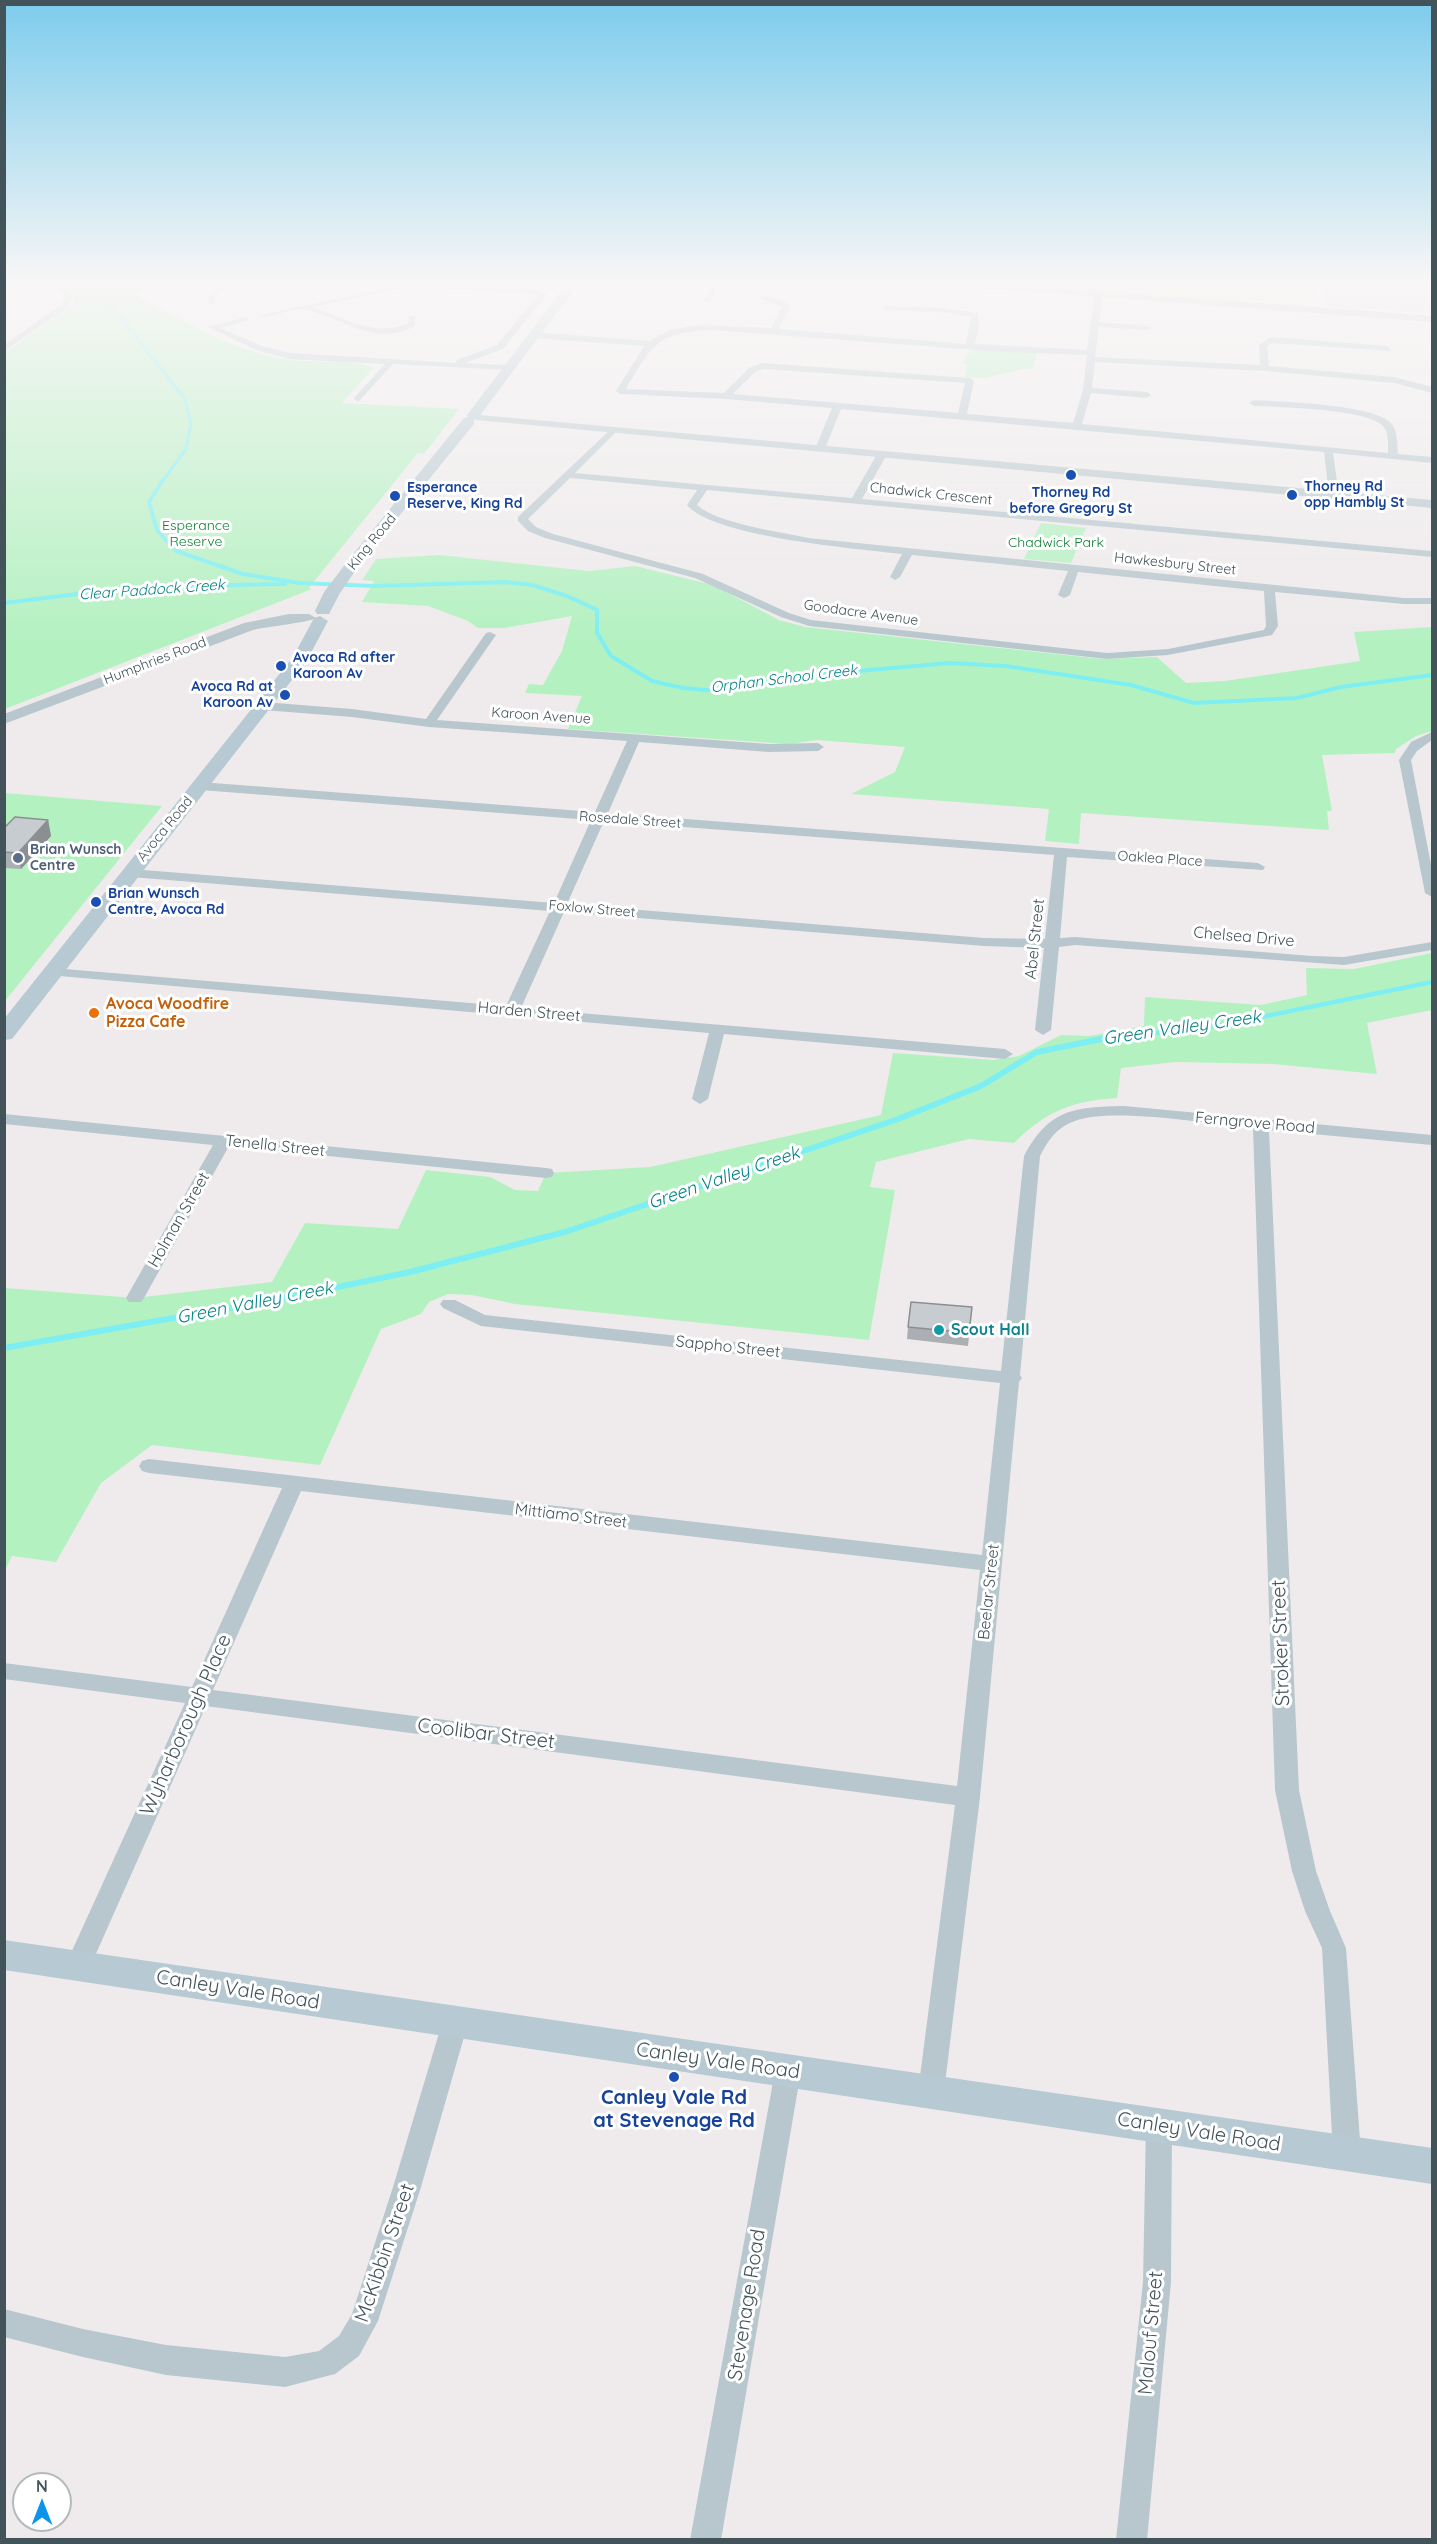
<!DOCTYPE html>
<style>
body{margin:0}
#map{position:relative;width:1437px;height:2544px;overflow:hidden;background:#efebec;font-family:Quicksand,sans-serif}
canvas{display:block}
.frame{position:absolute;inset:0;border:6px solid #42535a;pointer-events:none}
.north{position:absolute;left:12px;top:2472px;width:60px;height:60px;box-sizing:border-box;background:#fff;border:2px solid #b3babd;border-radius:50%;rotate:0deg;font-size:16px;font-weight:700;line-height:24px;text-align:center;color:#42535a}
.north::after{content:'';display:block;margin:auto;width:21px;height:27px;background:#0b94e9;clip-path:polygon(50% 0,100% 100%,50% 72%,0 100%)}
</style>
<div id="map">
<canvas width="1437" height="2544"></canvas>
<div class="frame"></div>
<div class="north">N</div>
</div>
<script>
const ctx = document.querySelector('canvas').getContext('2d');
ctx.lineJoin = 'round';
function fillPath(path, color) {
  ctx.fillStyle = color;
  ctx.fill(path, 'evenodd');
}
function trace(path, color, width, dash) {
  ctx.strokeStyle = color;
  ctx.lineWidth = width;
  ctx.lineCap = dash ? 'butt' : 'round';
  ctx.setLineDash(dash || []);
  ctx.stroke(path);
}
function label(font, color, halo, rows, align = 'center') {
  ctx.font = font + ' Quicksand,sans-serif';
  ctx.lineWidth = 6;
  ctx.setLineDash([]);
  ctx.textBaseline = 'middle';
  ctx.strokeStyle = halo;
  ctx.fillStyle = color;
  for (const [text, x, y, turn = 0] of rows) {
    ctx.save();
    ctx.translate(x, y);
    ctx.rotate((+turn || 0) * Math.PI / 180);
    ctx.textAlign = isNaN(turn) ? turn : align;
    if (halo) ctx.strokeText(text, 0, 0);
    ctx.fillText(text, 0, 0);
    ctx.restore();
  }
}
const commercial = new Path2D(`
 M1104 285H1315L1318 305 1103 291Z`);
const education = new Path2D(`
 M1320 285H1432V313L1325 306Z`);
const green = new Path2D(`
 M67 285H148L135 295C181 319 230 350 283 359 312 364 345 358 374 367L342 403 459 409 424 454 418 453 320 574 309 588 312 589 5 709 4 353 74 304V294Z
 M973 348 1037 353 1033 369H1023L985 378 965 377 967 364 962 363Z
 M1041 523 1086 528 1071 563 1024 559Z
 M439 555 589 571 635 566 713 585 779 620 805 627 1102 659 1157 657 1186 683 1225 681 1360 661 1354 632 1432 627V731L1416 736 1396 749 1395 753 1322 755 1332 811H1327L1329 830 1081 813 1079 844 1045 841 1049 809 851 794 895 772 905 747 817 740 789 744 568 729 582 696 525 693 529 684 543 685 562 651 572 616 504 628H478L468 621 428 606 362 602 374 581 362 580 376 559Z
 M5 793 162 806 5 1001Z
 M1432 953V1010L1367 1023 1377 1074 1273 1064 1176 1062 1121 1068 1117 1098C1072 1101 1046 1111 1014 1143L969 1139 876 1162 870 1187 895 1190 869 1340 515 1304 472 1295 448 1294 429 1302 421 1314 381 1329 320 1465 152 1445 101 1483 56 1562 12 1556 5 1570V1288L135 1298 272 1282 305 1223 398 1229 426 1170 490 1177 515 1190 538 1191 546 1173 650 1167 881 1115 893 1053 993 1060 1019 1056 1061 1035 1090 1036 1144 1026 1145 997 1261 1005 1307 995 1306 968 1354 969Z`);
const streamFar3 = new Path2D(`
 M95 285 185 399 191 424 186 449 162 482`);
const streamFar2 = new Path2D(`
 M163 480 149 502 157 530 176 551 243 574 300 583 374 586 505 582 532 585 567 596 597 610V633L611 656 652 681 683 688 706 690 734 689 802 676 949 663 1006 666 1131 685 1194 703 1297 698 1341 687 1432 675
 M4 603 111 590 171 586 285 584`);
const streamFar1 = new Path2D(`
 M1096 1040 1222 1025 1432 982`);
const stream = new Path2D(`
 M4 1348 275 1300 410 1272 565 1232 898 1119 981 1086 1037 1052 1106 1038`);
const minor = new Path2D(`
 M56 285H64L72 296 69 307 4 351V345L62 304 64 296Z
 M220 285H229L216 297 214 303H208V296Z
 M401 285H416L314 307C342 319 379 338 408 323L409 316H415V326C375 347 344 319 307 310 295 307 277 315 265 317L261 315Z
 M424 285 533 289 547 294 503 349 465 363 507 365 511 368 510 370 393 364 358 402 354 399 355 397 385 364 290 359 256 350 208 327 245 317H248V321L220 328 262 346 290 353 456 363 457 360 497 345 538 295 428 287Z
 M711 285H719L710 301H704Z
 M1087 285H1095L1094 292 1102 298 1099 322 1147 326 1151 328 1147 330 1099 327 1095 357 1260 365 1259 345 1271 337 1387 346 1391 349 1390 351 1273 343 1267 346 1269 366 1394 377 1432 387V393L1394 383 1265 371 1095 362 1092 388 1147 392 1151 395 1147 398 1091 393 1082 424 1388 453C1388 445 1389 432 1383 426 1368 409 1279 407 1254 406L1249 403 1254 400C1282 402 1373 404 1391 423 1398 431 1397 444 1398 454L1432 457V463L1333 453 1339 495 1334 498 1329 495 1324 452 841 409 825 449 820 452 815 449 832 408 726 399 620 394 616 391 644 346 533 338 529 335 533 332 649 341 670 330 699 325 771 328 782 307 760 299 759 297 763 295 783 300 790 306 779 329 966 344 971 317 942 312 886 310 882 308 886 306 942 308 978 313 979 327 975 344 1087 350 1094 299 1086 293ZM712 330 1003 352 1087 355 1083 390 1073 423 967 414 974 381 970 378 762 363 749 368 724 393 626 389C652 345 657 332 712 330ZM763 369 965 383 958 413 733 394 755 372Z
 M613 427 618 430 575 473 852 498 877 454 882 451 887 454 862 499 1432 551V557L707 490 697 505C716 523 781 532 808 538L1404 598H1432V604H1404L1275 592 1278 626 1272 635 1168 655 1107 659 809 626 781 617 695 578 545 538 528 531 518 521V517ZM570 478 697 490 687 505C713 537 858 549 902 554L890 577 895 580 900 577 912 555 1068 571 1058 595 1064 598 1070 595 1078 572 1264 591 1266 626 1264 630 1168 649 1107 653 811 620 789 613 703 574 553 534 536 527 528 519Z
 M490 632 496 635 437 720 769 744 818 743 824 747 818 751 769 752 639 742 608 813 1258 863 1265 867 1263 870 1067 857 1060 938 1075 937 1312 956 1344 957 1432 942V950L1344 965 1075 945 1059 947 1051 1030 1043 1035 1035 1030 1044 948 984 946 564 912 521 1008 1005 1049 1013 1054 1005 1059 724 1034 708 1099 700 1104 692 1099 709 1033 48 975 46 972 53 968 506 1006 550 911 131 877 124 873 131 869 554 903 591 820 200 790 194 786 200 782 595 812 627 741 429 727 352 717 263 710 257 706 263 702 352 709 426 719 486 633ZM604 821 1054 855 1045 939 984 938 567 904Z
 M1432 732V740L1417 751 1411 760 1432 870V897L1425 893 1399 760 1411 742Z
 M1124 1106 1432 1135V1145L1269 1130 1299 1790 1316 1871 1330 1911 1346 1948 1361 2154 1357 2163 1347 2167 1337 2163 1333 2154 1322 1948 1305 1911 1292 1871 1275 1790 1253 1128C1211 1124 1111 1107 1075 1121 1057 1127 1048 1140 1040 1156L1020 1375 1022 1378 1019 1382 980 1797 944 2092 940 2100 931 2104 922 2100 918 2092 955 1805 206 1706 87 1974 78 1977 69 1974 65 1966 185 1703 4 1679V1663L192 1687 282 1488 149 1473 142 1471 139 1466 142 1461 149 1459 982 1555 1000 1383 481 1326 443 1308 440 1304 443 1300H455L485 1315 1001 1371 1024 1156C1049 1109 1074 1107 1124 1106ZM301 1491 980 1570 957 1786 213 1690Z
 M4 1114 546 1168 552 1169 554 1173 552 1177 546 1178 229 1146 144 1298 141 1302H129L126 1298 213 1145 4 1124Z
 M455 2012 464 2015 468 2023 421 2187 378 2321 359 2356 335 2374 285 2387 166 2375 83 2357 4 2337V2309L83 2329 166 2345 285 2357 319 2351 339 2336 352 2314 393 2187 442 2023 446 2015Z
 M788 2059 797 2063 801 2071 721 2540H690L775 2071 779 2063Z
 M1159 2114 1168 2117 1172 2126 1171 2282 1147 2540H1116L1143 2282 1146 2126 1150 2117Z`);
const tertiary = new Path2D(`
 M480 415 1432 500V508L476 420 474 418Z
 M289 614H309L316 618C312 622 264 627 253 630L4 724V714L244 623Z`);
const secondary = new Path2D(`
 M566 285H578L478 418 474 419V424L360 564 340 593 329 614H317L315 611 324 592 350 558 464 418 468 417 467 415Z
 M974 285H1023L1432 316V322L979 288Z
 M320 616 328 621 306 662 12 1039 4 1040V1019L293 657 314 618Z
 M4 1940 1432 2148V2184L4 1970Z`);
const wall = new Path2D(`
 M48 820 51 836 21 869 4 868V828Z
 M972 1307 968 1346 907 1339 908 1327Z`);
const shadedWall = new Path2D(`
 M48 820 51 836 21 869 18 853Z`);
const building = new Path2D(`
 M15 817 48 820 18 853 4 852V828Z
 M911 1302 972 1307 969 1333 908 1327Z`);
const markers = [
 [1071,475,6,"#1a4fb4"],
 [1292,495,6,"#1a4fb4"],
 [395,496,6,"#1a4fb4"],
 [281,666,6,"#1a4fb4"],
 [285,695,6,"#1a4fb4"],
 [18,858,6,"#5c6f8a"],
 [96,902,6,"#1a4fb4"],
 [94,1013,6,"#e8710a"],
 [939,1330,6,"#0f9aa8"],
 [674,2077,6,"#1a4fb4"]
];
const farTransitnames = [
 ["Thorney Rd",1304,487],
 ["opp Hambly St",1304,503],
 ["Esperance",407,488],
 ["Reserve, King Rd",407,504],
 ["Thorney Rd",1071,493,"center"],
 ["before Gregory St",1071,509,"center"],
 ["Avoca Rd after",293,658],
 ["Karoon Av",293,674],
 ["Avoca Rd at",273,687,"right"],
 ["Karoon Av",273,703,"right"],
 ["Brian Wunsch",108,894],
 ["Centre, Avoca Rd",108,910]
];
const farStreetnames = [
 ["Chadwick Crescent",931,494,6],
 ["King Road",372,542,-51],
 ["Hawkesbury Street",1175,564,6],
 ["Goodacre Avenue",861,613,8],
 ["Humphries Road",155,661,-21],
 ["Karoon Avenue",541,716,4],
 ["Rosedale Street",630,820,4],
 ["Avoca Road",165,829,-51],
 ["Oaklea Place",1160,859,4],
 ["Foxlow Street",592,909,5]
];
const farParknames = [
 ["Esperance",196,526],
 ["Reserve",196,542],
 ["Chadwick Park",1056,543]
];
const farServicenames = [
 ["Brian Wunsch",30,850],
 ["Centre",30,866]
];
const farWaternames = [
 ["Clear Paddock Creek",152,590,-4],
 ["Orphan School Creek",784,679,-7]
];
const streetNames = [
 ["Chelsea Drive",1244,937,5],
 ["Abel Street",1035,939,-84],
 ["Harden Street",529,1012,5],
 ["Ferngrove Road",1255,1123,5],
 ["Tenella Street",275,1146,6],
 ["Holman Street",179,1220,-60],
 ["Sappho Street",728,1347,6],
 ["Mittiamo Street",571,1516,7],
 ["Beelar Street",989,1592,-84]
];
const foodNames = [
 ["Avoca Woodfire",106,1004],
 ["Pizza Cafe",106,1022]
];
const cultureNames = [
 ["Scout Hall",951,1330]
];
const waterNames = [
 ["Green Valley Creek",1182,1028,-8],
 ["Green Valley Creek",724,1178,-19],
 ["Green Valley Creek",255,1303,-11]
];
const nearStreetnames = [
 ["Stroker Street",1281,1643,-92],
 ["Wyharborough Place",186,1725,-66],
 ["Coolibar Street",486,1734,7],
 ["Canley Vale Road",238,1990,9],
 ["Canley Vale Road",718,2061,8],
 ["Canley Vale Road",1199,2132,9],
 ["McKibbin Street",385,2253,-71],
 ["Stevenage Road",747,2305,-81],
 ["Malouf Street",1151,2333,-85]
];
const nearTransitnames = [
 ["Canley Vale Rd",674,2098],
 ["at Stevenage Rd",674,2121]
];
fillPath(commercial, '#fdf0e1');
fillPath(education, '#e0dcde');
fillPath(green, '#b4f1c1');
trace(streamFar3, '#7deff2', 3);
trace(streamFar2, '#7deff2', 4);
trace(streamFar1, '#7deff2', 4.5);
trace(stream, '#7deff2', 6);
fillPath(minor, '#b8c7cd');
fillPath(tertiary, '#b8c7cd');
fillPath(secondary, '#b7c9d2');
fillPath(wall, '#abafb4');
fillPath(shadedWall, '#8b8f92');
fillPath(building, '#c7ccd1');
trace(building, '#8b8f92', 1.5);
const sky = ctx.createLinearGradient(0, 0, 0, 641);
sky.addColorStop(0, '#7dccec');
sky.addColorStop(0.44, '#f8f6f6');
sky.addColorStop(1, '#f8f6f600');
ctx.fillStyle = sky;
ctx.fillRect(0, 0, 1437, 641);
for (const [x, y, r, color] of markers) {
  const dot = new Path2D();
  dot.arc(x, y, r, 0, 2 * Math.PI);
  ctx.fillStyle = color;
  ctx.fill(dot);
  trace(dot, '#fff', 2);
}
label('bold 14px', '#164399', '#fff', farTransitnames, 'left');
label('14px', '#42535a', '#fff', farStreetnames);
label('14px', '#0f8033', '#fff', farParknames);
label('bold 14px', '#4e5e75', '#fff', farServicenames, 'left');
label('italic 15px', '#058387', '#fff', farWaternames);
label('16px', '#42535a', '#fff', streetNames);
label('bold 16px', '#c56008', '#fff', foodNames, 'left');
label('bold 16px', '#0d838f', '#fff', cultureNames, 'left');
label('italic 18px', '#058387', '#fff', waterNames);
label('20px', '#42535a', '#fff', nearStreetnames);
label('bold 20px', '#164399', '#fff', nearTransitnames);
</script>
